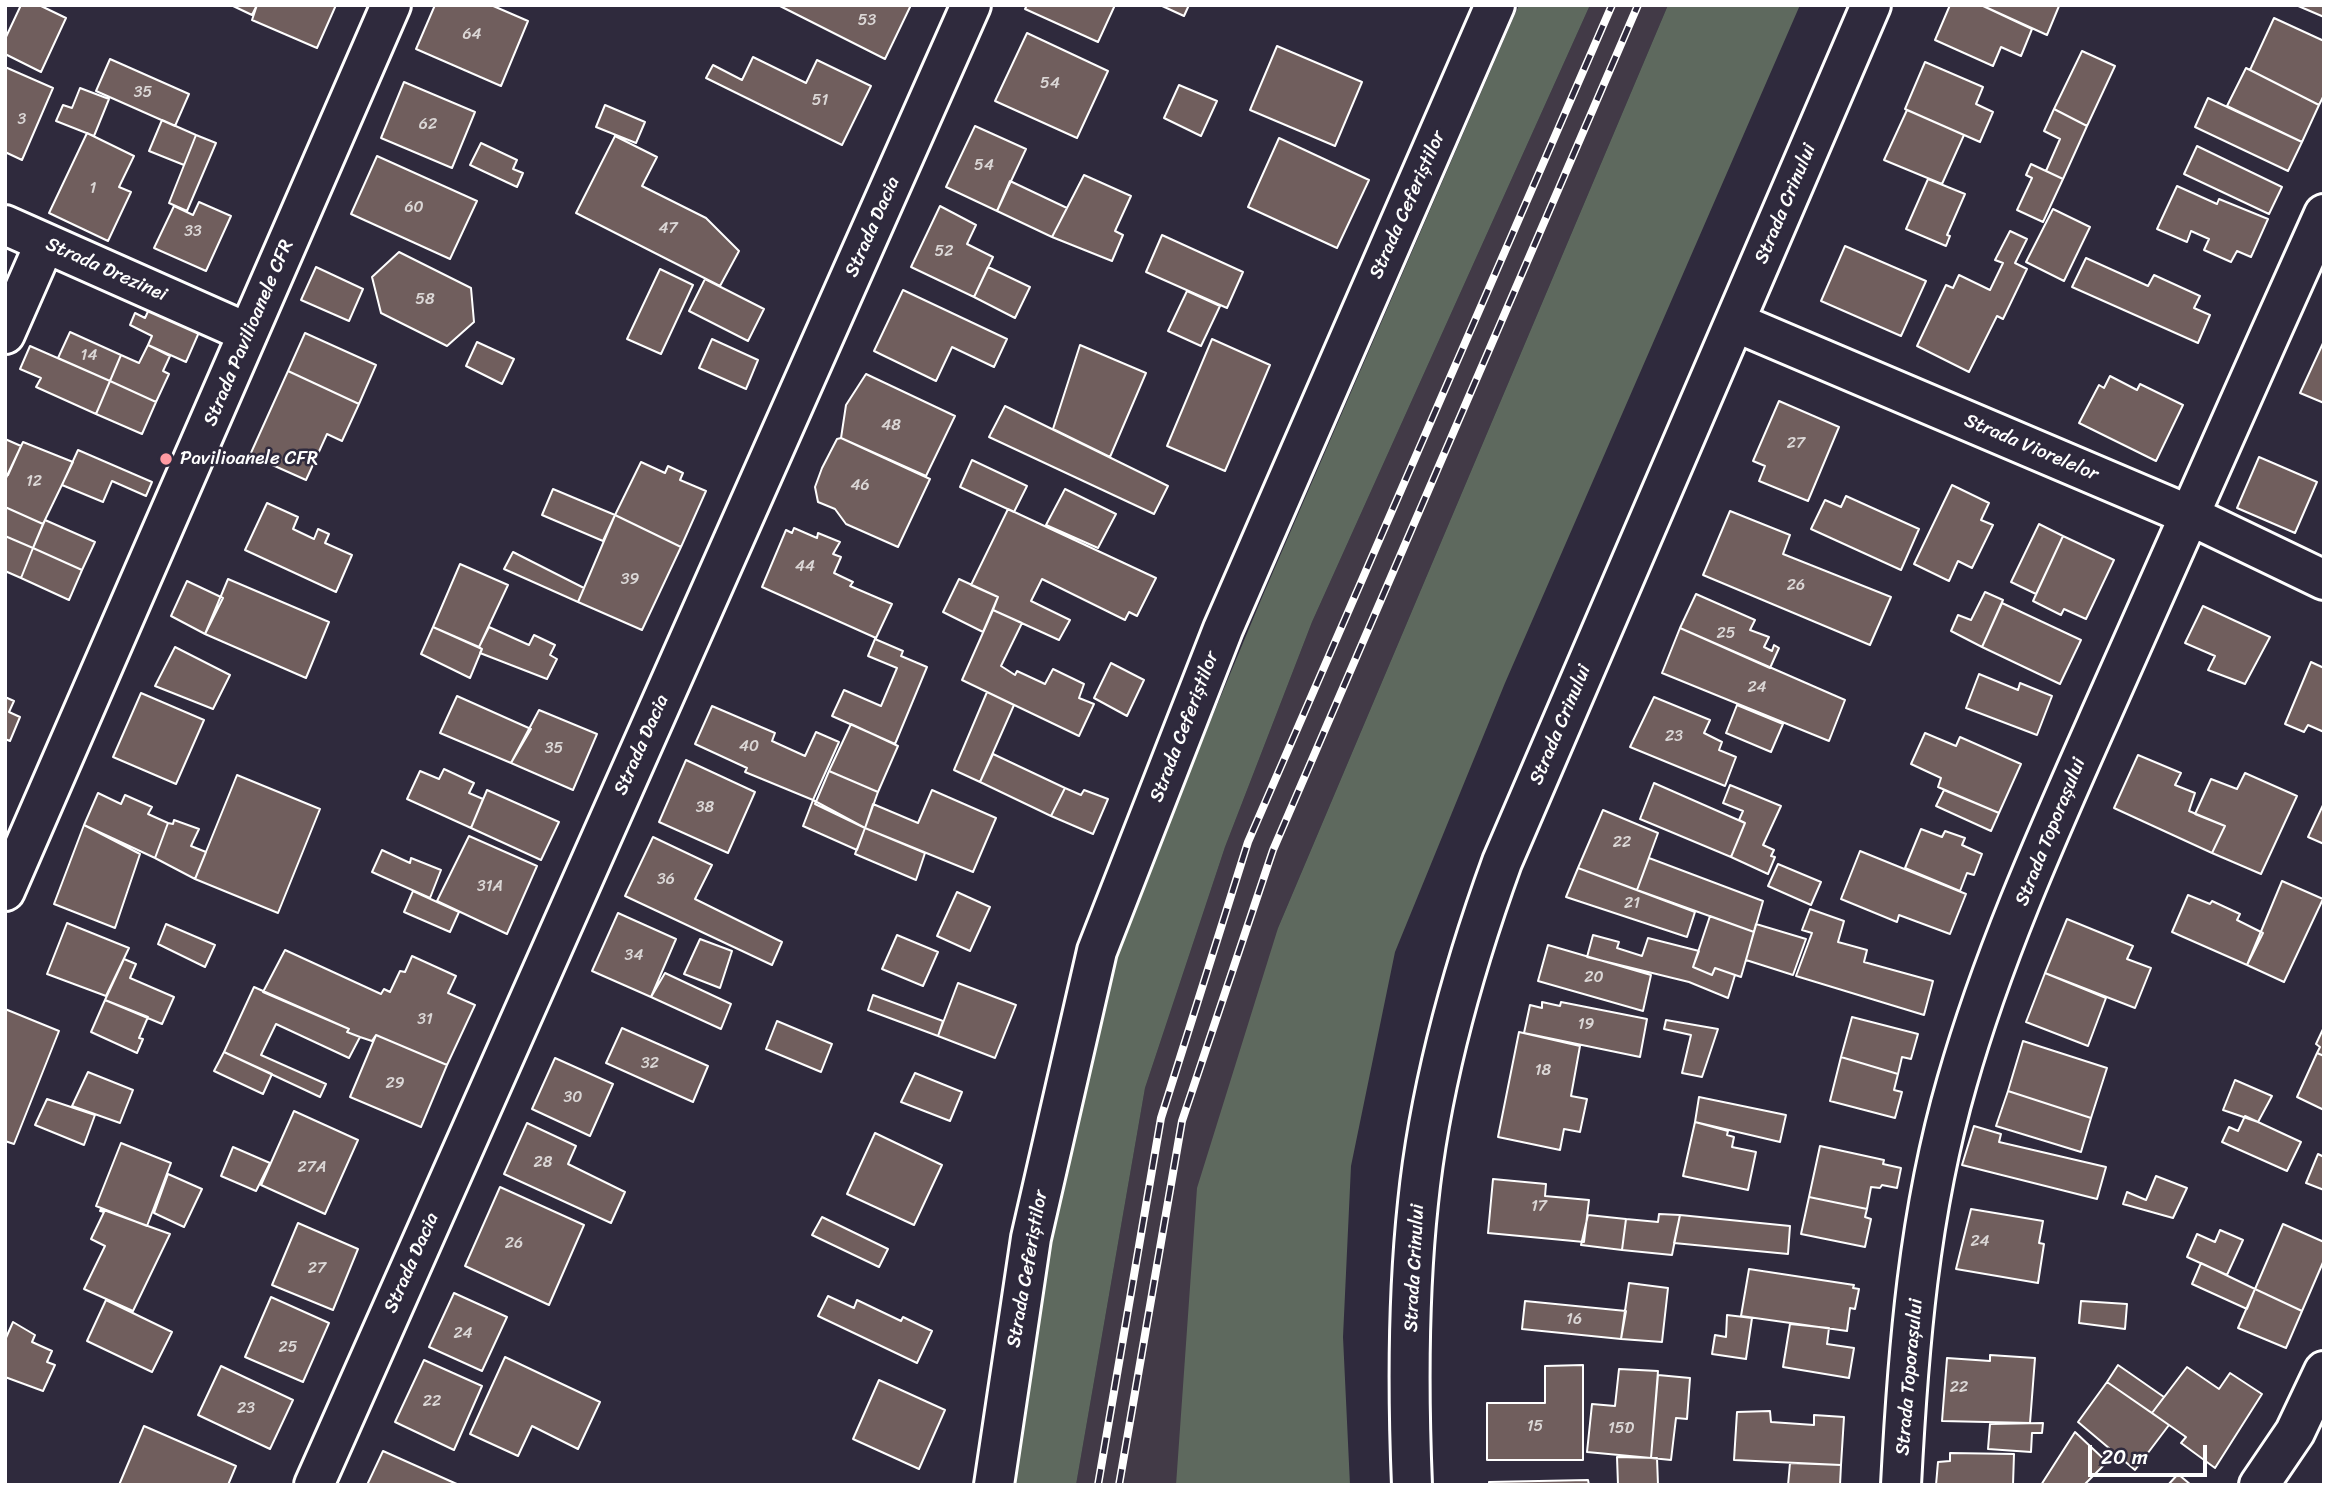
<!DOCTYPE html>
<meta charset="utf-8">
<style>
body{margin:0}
#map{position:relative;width:2329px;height:1490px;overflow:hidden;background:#2f2a3d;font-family:Sriracha,sans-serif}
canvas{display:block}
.frame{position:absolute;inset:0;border:7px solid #fff;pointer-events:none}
.scale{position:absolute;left:2088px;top:1445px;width:119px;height:32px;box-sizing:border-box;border:4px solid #fff;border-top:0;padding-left:9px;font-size:21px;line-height:24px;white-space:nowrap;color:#fff;-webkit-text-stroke:5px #2f2a3d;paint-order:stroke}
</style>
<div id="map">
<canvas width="2329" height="1490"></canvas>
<div class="frame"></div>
<div class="scale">20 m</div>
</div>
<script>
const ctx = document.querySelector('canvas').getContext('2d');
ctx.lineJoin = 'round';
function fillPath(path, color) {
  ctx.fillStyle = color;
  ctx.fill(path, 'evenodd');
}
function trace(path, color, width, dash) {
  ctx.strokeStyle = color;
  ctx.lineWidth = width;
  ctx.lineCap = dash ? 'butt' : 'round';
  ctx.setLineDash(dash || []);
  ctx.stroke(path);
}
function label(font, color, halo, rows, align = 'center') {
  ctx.font = font + ' Sriracha,sans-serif';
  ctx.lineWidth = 5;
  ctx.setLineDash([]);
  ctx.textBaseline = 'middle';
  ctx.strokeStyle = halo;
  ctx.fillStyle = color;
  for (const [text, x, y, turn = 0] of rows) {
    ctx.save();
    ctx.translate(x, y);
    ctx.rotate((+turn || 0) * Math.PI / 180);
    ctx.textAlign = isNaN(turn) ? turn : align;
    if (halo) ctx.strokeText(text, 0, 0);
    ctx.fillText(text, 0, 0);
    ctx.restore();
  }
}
const built = new Path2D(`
 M1590 5H1668L1278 928 1193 1485H1076L1145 1088 1225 847 1312 622Z`);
const green = new Path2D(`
 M1519 5H1590L1312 622 1225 847 1145 1088 1076 1485H1004L1084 1024 1263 595Z
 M1668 5H1800L1505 683 1395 952 1351 1166 1343 1337 1350 1485H1176L1197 1188 1278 928Z`);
const building = new Path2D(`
 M21 5H39L66 18 41 72 5 54V39Z
 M231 5H257L252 15Z
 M257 5H336L317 48 252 20Z
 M435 5H491L528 21 501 86 416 49Z
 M778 5H911L885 59Z
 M1027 5H1115L1098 42 1025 9Z
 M1160 5H1189L1184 16Z
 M1950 5H1981L2032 29 2021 56 2001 47 1993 66 1935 40Z
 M1981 5H2057L2059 6 2047 35Z
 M2296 5H2324V17Z
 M2274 18 2324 41V95L2319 105 2250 70Z
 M1027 33 1108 71 1077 138 995 101Z
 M1277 46 1362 82 1335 146 1250 110Z
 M2082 51 2115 66 2087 126 2054 109Z
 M753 57 806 83 817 60 871 86 842 145 706 78 713 65 742 80Z
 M110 59 189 94 175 126 96 91Z
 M1925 62 1983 87 1976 104 1993 112 1980 142 1905 109Z
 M5 67 53 88 22 160 5 152Z
 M2246 68 2319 105 2302 142 2227 106Z
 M404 82 475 112 452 168 381 138Z
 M1179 85 1217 101 1201 136 1164 118Z
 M80 88 109 99 94 136 56 121 63 105 72 108Z
 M2208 98 2302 142 2288 171 2195 127Z
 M605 105 645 122 636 143 596 127Z
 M2054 109 2087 126 2063 179 2046 171 2060 139 2044 131Z
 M1907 110 1964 135 1942 184 1884 160Z
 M162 120 196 135 184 165 149 151Z
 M975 126 1026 149 997 211 946 187Z
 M87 133 134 156 119 187 131 192 108 241 49 213Z
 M196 135 216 143 187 211 169 203Z
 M615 136 657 157 642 186 706 218 739 251 720 286 576 213Z
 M1279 138 1369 180 1337 248 1248 207Z
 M481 143 517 160 513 169 523 173 517 187 470 165Z
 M2197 146 2282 187 2269 214 2184 174Z
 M377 156 477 201 450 259 351 214Z
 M2031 164 2063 179 2043 222 2017 210 2032 178 2026 175Z
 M1084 175 1131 196 1115 231 1123 235 1112 261 1052 237Z
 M1928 179 1965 194 1947 235 1950 236 1946 246 1906 229Z
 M1010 181 1067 208 1052 237 997 211Z
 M2177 186 2217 204 2219 199 2268 219 2251 257 2237 251 2231 262 2204 250 2209 239 2191 231 2187 242 2157 229Z
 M199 202 231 216 206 271 154 248 174 206 193 215Z
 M940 206 976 225 967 244 993 257 974 297 911 267Z
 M2053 209 2090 227 2064 281 2026 262Z
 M2010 231 2027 239 2015 263 2027 269 2003 319 1997 316 1969 372 1917 346 1946 285 1953 288 1959 275 1990 290 2003 263 1995 260Z
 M1162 235 1243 272 1227 308 1146 272Z
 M1845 246 1926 281 1901 336 1821 301Z
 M399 252 471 288 474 322 447 346 381 313 372 277Z
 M2086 258 2148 286 2154 275 2200 296 2194 308 2210 315 2198 343 2072 287Z
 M316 267 363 289 349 321 301 300Z
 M988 267 1030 287 1015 318 974 297Z
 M660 269 693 285 661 354 627 339Z
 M705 279 764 309 748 341 689 311Z
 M903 290 1007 339 994 367 952 347 936 381 874 351Z
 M1187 291 1220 306 1201 346 1168 331Z
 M150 307 200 330 186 362 148 345 152 336 130 325 135 313 145 318Z
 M70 332 121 355 110 381 58 358Z
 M305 333 376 365 359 404 288 371Z
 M712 339 758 360 746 389 699 368Z
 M1212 339 1270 365 1225 471 1167 446Z
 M2324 341V403L2300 393Z
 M477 342 514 359 502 384 466 366Z
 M148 345 170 356 163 371 169 374 156 402 110 381 121 355 139 363Z
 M1080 345 1146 373 1110 457 1053 429Z
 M30 346 110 381 96 414 36 387 41 378 20 369Z
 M288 371 359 404 342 441 327 434 306 480 250 455Z
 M866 374 955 416 926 476 841 438 846 405Z
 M2110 376 2137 390 2140 384 2183 405 2156 461 2079 423 2099 385 2104 388Z
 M110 381 156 402 142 434 96 414Z
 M1779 401 1839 427 1808 501 1759 481 1765 466 1753 461Z
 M1005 406 1168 486 1154 514 989 437Z
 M841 438 930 479 898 547 846 524 835 509 818 502 815 487 822 468 837 439Z
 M5 439 21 446 8 475 5 474Z
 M23 442 73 462 43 524 5 507V480Z
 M78 450 152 482 146 496 112 481 103 502 62 485Z
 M2259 457 2317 482 2295 533 2237 508Z
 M972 460 1027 486 1014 512 960 487Z
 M641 462 665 473 668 466 683 473 680 480 706 491 681 547 615 515Z
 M1952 485 1989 503 1981 520 1993 525 1972 568 1958 561 1949 581 1914 564Z
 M553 489 615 515 603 541 542 515Z
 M1065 489 1116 514 1098 548 1046 525Z
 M1846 496 1919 529 1901 570 1811 529 1825 500 1841 507Z
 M267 503 298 517 293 529 314 539 318 529 329 534 325 543 352 555 336 592 245 550Z
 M5 507 43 524 33 548 5 536Z
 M1008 509 1156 578 1137 616 1129 612 1125 620 1042 579 1031 601 1070 620 1059 640 993 610 998 597 971 585Z
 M1730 511 1790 535 1783 554 1891 597 1870 645 1703 575Z
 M615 515 681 547 642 630 578 602Z
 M45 520 95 542 82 570 33 548Z
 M2039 524 2063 536 2036 594 2011 582Z
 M794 528 817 538 818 533 840 542 833 554 841 557 834 573 853 582 850 586 892 604 876 638 762 587 786 530 792 533Z
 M5 536 33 548 21 578 5 571Z
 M2063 536 2114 560 2086 619 2064 609 2061 615 2033 601Z
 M33 548 82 570 69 600 21 578Z
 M513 552 584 588 578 602 504 569Z
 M460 564 508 585 479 647 433 627Z
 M228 579 329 622 306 678 205 634Z
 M959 579 998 597 983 632 943 612Z
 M187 581 223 598 205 634 171 616Z
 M1985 592 2003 600 1982 647 1951 631 1958 615 1971 620Z
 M1696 594 1755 620 1750 630 1769 637 1764 647 1772 651 1774 645 1779 648 1770 668 1680 628Z
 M2002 603 2081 640 2060 684 1982 647Z
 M2203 606 2270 637 2245 684 2208 670 2215 656 2185 643Z
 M993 610 1022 623 1001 666 1015 675 1017 671 1045 684 1053 669 1084 684 1079 698 1094 704 1079 736 962 680Z
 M433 627 482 649 470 678 421 654Z
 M489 627 529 645 534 635 555 645 550 655 557 659 547 679 480 653 482 649 479 647Z
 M1680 628 1845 700 1829 741 1662 673Z
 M875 639 903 651 901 656 927 667 895 744 832 716 844 690 881 706 897 668 868 656Z
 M175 647 230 675 213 709 155 686Z
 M2311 662 2324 668V732L2308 725 2304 732 2285 724Z
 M1111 663 1144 680 1127 716 1094 698Z
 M1979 674 2018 690 2020 683 2052 696 2037 735 1966 708Z
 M987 692 1014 705 980 782 954 770Z
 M141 693 204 720 176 784 113 757Z
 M457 696 531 729 511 763 440 733Z
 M5 697 14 701 9 712 20 717 10 741 5 739Z
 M1654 697 1710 720 1704 733 1722 742 1719 750 1736 757 1725 786 1630 747Z
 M1737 705 1783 724 1771 752 1726 733Z
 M712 706 775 733 772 741 805 756 816 732 839 742 813 800 745 772 747 768 695 744Z
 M539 710 597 734 573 790 511 763Z
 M851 724 898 746 878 792 829 771Z
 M1925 733 1956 746 1960 737 2021 764 1999 813 1938 787 1941 778 1911 764Z
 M993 754 1065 788 1051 816 980 782Z
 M2138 755 2181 773 2175 785 2195 793 2189 811 2225 826 2212 853 2114 808Z
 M686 760 755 792 728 853 659 822Z
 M444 769 474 783 469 793 483 799 471 828 407 799 420 771 439 779Z
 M829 771 878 792 865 828 815 804Z
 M2245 773 2297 796 2261 874 2212 853 2225 826 2195 814 2211 779 2237 789Z
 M237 775 320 809 278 913 195 879Z
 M1654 783 1745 823 1731 857 1640 819Z
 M1730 785 1781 806 1763 845 1774 850 1771 856 1775 857 1768 874 1731 857 1745 823 1739 820 1743 811 1723 803Z
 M1065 788 1081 795 1084 790 1108 799 1093 834 1051 816Z
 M487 790 559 822 541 860 471 828Z
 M932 790 996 818 973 872 865 828 873 804 918 823Z
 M1944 790 1999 813 1991 831 1936 806Z
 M98 793 121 804 125 795 152 807 148 814 168 823 155 858 84 825Z
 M813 800 865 828 857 850 803 826Z
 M2324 803V844L2308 837Z
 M1603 810 1658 833 1637 890 1578 868Z
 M174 820 199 829 191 846 206 852 195 879 155 858 168 823 173 824Z
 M84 825 140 854 115 928 54 904Z
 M865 828 925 853 916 880 855 854Z
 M1921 829 1942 837 1945 831 1965 838 1962 845 1982 854 1974 875 1967 873 1960 891 1905 868Z
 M469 836 537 866 507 934 437 901Z
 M653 837 712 865 695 899 782 942 772 965 625 896Z
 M382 850 410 863 411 858 441 870 430 898 372 872Z
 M1860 851 1966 894 1950 934 1899 915 1897 922 1841 899Z
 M1649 858 1763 901 1754 932 1637 890Z
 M1778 864 1821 882 1811 905 1768 886Z
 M1578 868 1695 912 1687 937 1566 897Z
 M2282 881 2323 899 2284 982 2247 965Z
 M413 891 459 912 450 932 404 912Z
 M957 892 990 907 970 951 937 936Z
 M2188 895 2210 904 2212 901 2240 914 2237 920 2263 933 2247 965 2172 932Z
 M1810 909 1844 921 1838 942 1867 950 1864 962 1933 981 1924 1015 1796 976 1812 933 1802 930Z
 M618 913 676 939 651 997 592 971Z
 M1710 916 1754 932 1741 977 1715 968 1712 975 1693 967Z
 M2067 919 2133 946 2127 959 2151 968 2135 1008 2045 973Z
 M67 923 129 948 106 996 47 974Z
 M166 924 215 945 205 967 158 944Z
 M1756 924 1806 939 1793 975 1746 960Z
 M897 935 938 952 923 986 882 969Z
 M1593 935 1619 942 1617 948 1642 956 1648 938 1699 951 1693 967 1712 975 1715 968 1735 975 1728 998 1689 982 1587 957Z
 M700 939 732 951 720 988 684 974Z
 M1548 945 1651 975 1643 1011 1538 981Z
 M285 950 381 994 384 989 390 992 400 971 405 972 412 956 456 976 448 993 475 1005 447 1065 376 1035 372 1041 360 1037 347 1032 349 1029 263 992Z
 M124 959 136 964 130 978 174 997 162 1024 105 1000Z
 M665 973 731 1004 721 1029 651 997Z
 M2045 973 2106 998 2088 1046 2026 1022Z
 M958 983 1016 1005 995 1058 938 1036Z
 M254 987 349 1029 347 1032 360 1037 349 1058 276 1024 261 1055 326 1084 320 1097 224 1052Z
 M873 995 943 1021 938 1036 868 1010Z
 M105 1000 148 1017 139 1038 143 1039 137 1053 91 1032Z
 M1542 1002 1560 1006 1561 1002 1647 1019 1640 1057 1524 1033 1530 1005 1542 1008Z
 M5 1009 59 1031 14 1144 5 1141Z
 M1852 1017 1918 1034 1911 1059 1902 1057 1898 1074 1841 1057Z
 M1666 1020 1718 1029 1702 1077 1682 1073 1691 1035 1664 1029Z
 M777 1021 832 1044 821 1072 766 1049Z
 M2324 1027V1056L2317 1053 2320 1047 2316 1044Z
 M622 1028 708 1066 693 1102 606 1063Z
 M1519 1032 1580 1046 1571 1096 1587 1099 1580 1132 1564 1129 1560 1150 1498 1137Z
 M376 1035 447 1065 421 1127 350 1097Z
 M2023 1041 2107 1068 2091 1118 2008 1091Z
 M224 1052 272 1074 263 1094 214 1071Z
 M2317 1053 2324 1056V1110L2297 1097Z
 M1841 1057 1898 1074 1894 1090 1902 1092 1895 1118 1830 1101Z
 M555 1058 613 1084 590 1136 532 1109Z
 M88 1072 133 1090 120 1123 72 1106Z
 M915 1073 962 1092 950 1121 901 1102Z
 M2235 1080 2272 1096 2258 1122 2223 1110Z
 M2008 1091 2091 1118 2081 1152 1996 1126Z
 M1699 1097 1786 1115 1780 1142 1695 1122Z
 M47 1099 95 1115 84 1145 35 1125Z
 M294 1111 358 1140 325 1214 261 1185Z
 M2245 1116 2301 1142 2287 1171 2222 1142 2229 1127 2238 1131Z
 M1695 1122 1728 1131 1727 1135 1734 1137 1732 1147 1756 1152 1748 1190 1683 1176Z
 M527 1123 576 1146 568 1164 625 1192 611 1223 504 1174Z
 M1974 1126 2001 1134 1999 1142 2106 1167 2097 1199 1962 1165Z
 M875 1133 942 1165 914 1225 847 1194Z
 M121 1143 171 1163 147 1226 96 1206Z
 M1820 1146 1884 1160 1883 1164 1901 1168 1897 1188 1882 1185 1880 1188 1871 1187 1867 1209 1809 1197Z
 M233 1147 270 1163 256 1191 221 1176Z
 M2318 1154 2324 1157V1190L2306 1183Z
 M168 1174 202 1189 184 1227 154 1213Z
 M2156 1176 2187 1188 2173 1218 2123 1204 2127 1192 2146 1200Z
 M1493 1179 1546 1184 1545 1196 1589 1200 1584 1242 1488 1233Z
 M500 1187 584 1225 549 1305 465 1266Z
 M1809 1197 1867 1209 1865 1217 1871 1219 1865 1247 1801 1234Z
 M101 1209 170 1234 133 1311 84 1289 105 1246 91 1239 104 1212 100 1211Z
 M1971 1209 2043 1221 2039 1243 2044 1244 2038 1283 1956 1269Z
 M1659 1214 1680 1215 1672 1255 1622 1250 1626 1219 1658 1222Z
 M1588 1215 1626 1219 1622 1250 1581 1245Z
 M1680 1215 1790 1226 1788 1254 1674 1243Z
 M822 1217 888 1249 879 1267 812 1235Z
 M298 1223 358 1249 333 1310 272 1285Z
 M2283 1224 2324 1242V1260L2302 1311 2255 1289Z
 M2220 1230 2243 1240 2227 1275 2187 1257 2197 1234 2215 1242Z
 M2201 1263 2255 1289 2247 1309 2192 1284Z
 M1749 1269 1854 1285 1853 1288 1859 1289 1855 1309 1850 1308 1847 1331 1741 1316Z
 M1629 1283 1668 1288 1662 1342 1621 1339Z
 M2255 1289 2302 1311 2286 1348 2238 1328Z
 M454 1293 507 1317 482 1371 429 1347Z
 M828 1296 854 1308 857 1300 901 1321 903 1317 932 1331 917 1363 818 1316Z
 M271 1297 329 1323 303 1382 245 1357Z
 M106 1300 172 1332 152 1372 87 1341Z
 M1525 1301 1626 1311 1621 1339 1522 1329Z
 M2081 1301 2127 1304 2125 1329 2079 1323Z
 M1727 1315 1752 1318 1746 1359 1712 1354 1715 1335 1726 1337Z
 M13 1322 35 1335 32 1342 52 1351 47 1362 55 1365 43 1391 5 1377V1340Z
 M1790 1324 1829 1328 1827 1344 1854 1348 1849 1378 1783 1367Z
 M1990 1355 2035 1358 2030 1423 1942 1421 1947 1358 1990 1361Z
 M505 1357 600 1402 578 1449 532 1426 518 1456 470 1434Z
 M424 1360 482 1386 454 1450 395 1422Z
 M1583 1365V1460H1487V1403H1545V1366Z
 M2118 1365 2164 1397 2152 1413 2107 1382Z
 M221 1366 293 1400 270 1449 198 1415Z
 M2187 1367 2219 1389 2230 1373 2262 1394 2215 1468 2181 1443 2186 1437 2152 1413Z
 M1619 1369 1658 1371 1651 1458 1587 1452 1592 1404 1615 1406Z
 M1658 1375 1690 1378 1687 1419 1676 1418 1671 1460 1651 1458Z
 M879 1380 945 1410 919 1469 853 1439Z
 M2107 1382 2169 1425 2135 1470 2078 1422Z
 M1770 1411 1771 1422 1814 1425V1415L1844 1417 1841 1465 1734 1460 1737 1412Z
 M2043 1423 2042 1433H2032L2031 1452 1988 1449 1990 1424Z
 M144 1426 236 1466 228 1485H119Z
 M2075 1432 2107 1462 2084 1485H2041Z
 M383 1451 459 1485H367Z
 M1950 1453 2014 1454 2013 1485H1936L1938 1462 1950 1461Z
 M1617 1457 1657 1458 1658 1485H1618Z
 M1790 1463 1841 1465 1840 1485H1788Z
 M2178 1474 2191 1485H2168Z
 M1588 1480 1589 1485H1489V1482Z`);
const minor = new Path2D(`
 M5 225 248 333
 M1735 322 2189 515 2324 580
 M5 334 45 243
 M5 891 391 5
 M314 1485 971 5
 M994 1485 1031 1238 1097 951 1223 629 1495 5
 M1412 1485C1408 1391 1408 1296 1418 1203 1430 1086 1462 972 1502 862L1871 5
 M1901 1485C1908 1350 1919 1213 1957 1082 1994 952 2051 827 2106 703 2177 540 2251 377 2324 214
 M2259 1485 2295 1432 2324 1371`);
const rail = new Path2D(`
 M1098 1485 1161 1118 1248 842 1612 5
 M1119 1485 1182 1121 1273 850 1638 5`);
const markers = [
 [166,459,7,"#ff9aa2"]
];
const numberNames = [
 ["53",867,21],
 ["64",472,35],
 ["54",1050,84],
 ["35",143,93],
 ["51",820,101],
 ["3",22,120],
 ["62",428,125],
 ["54",984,166],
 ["1",93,189],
 ["60",414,208],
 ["47",668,229],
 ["33",193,232],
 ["52",944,252],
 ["58",425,300],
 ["14",89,356],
 ["48",891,426],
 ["27",1796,444],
 ["12",34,482],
 ["46",860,486],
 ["44",805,567],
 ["39",630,580],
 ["26",1796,586],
 ["25",1726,634],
 ["24",1757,688],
 ["23",1674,737],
 ["40",749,747],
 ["35",554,749],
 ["38",705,808],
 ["22",1622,843],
 ["36",666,880],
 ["31A",490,887],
 ["21",1632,904],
 ["34",634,956],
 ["20",1594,978],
 ["31",425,1020],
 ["19",1586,1025],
 ["32",650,1064],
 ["18",1543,1071],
 ["29",395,1084],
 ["30",573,1098],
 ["28",543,1163],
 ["27A",312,1168],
 ["17",1539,1207],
 ["24",1980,1242],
 ["26",514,1244],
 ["27",317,1269],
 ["16",1574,1320],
 ["24",463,1334],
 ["25",288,1348],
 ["22",1959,1388],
 ["22",432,1402],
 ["23",246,1409],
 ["15",1535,1427],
 ["15D",1621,1429]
];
const streetNames = [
 ["Strada Crinului",1786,204,-67],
 ["Strada Ceferiștilor",1408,205,-66],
 ["Strada Dacia",873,227,-66],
 ["Strada Drezinei",106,270,24],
 ["Strada Pavilioanele CFR",249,333,-67],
 ["Strada Viorelelor",2031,448,23],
 ["Strada Crinului",1561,725,-67],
 ["Strada Ceferiștilor",1185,727,-69],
 ["Strada Dacia",642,745,-66],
 ["Strada Toporașului",2051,832,-68],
 ["Strada Dacia",412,1263,-66],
 ["Strada Crinului",1415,1268,-87],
 ["Strada Ceferiștilor",1028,1269,-80],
 ["Strada Toporașului",1910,1377,-85]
];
const poiNames = [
 ["Pavilioanele CFR",180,459]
];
fillPath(built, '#423a47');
fillPath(green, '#5e695e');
fillPath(building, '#705e5d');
trace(building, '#fff', 2);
trace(minor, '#fff', 44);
trace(minor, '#2f2a3d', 38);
trace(rail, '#fff', 8);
trace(rail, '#2f2a3d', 5, [16]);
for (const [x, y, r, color] of markers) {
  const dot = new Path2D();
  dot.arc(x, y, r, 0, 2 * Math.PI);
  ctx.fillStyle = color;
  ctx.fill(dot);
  trace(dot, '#2f2a3d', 2.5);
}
label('16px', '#dbd7d6', null, numberNames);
label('19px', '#fff', '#2f2a3d', streetNames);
label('19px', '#fff', '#2f2a3d', poiNames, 'left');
</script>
